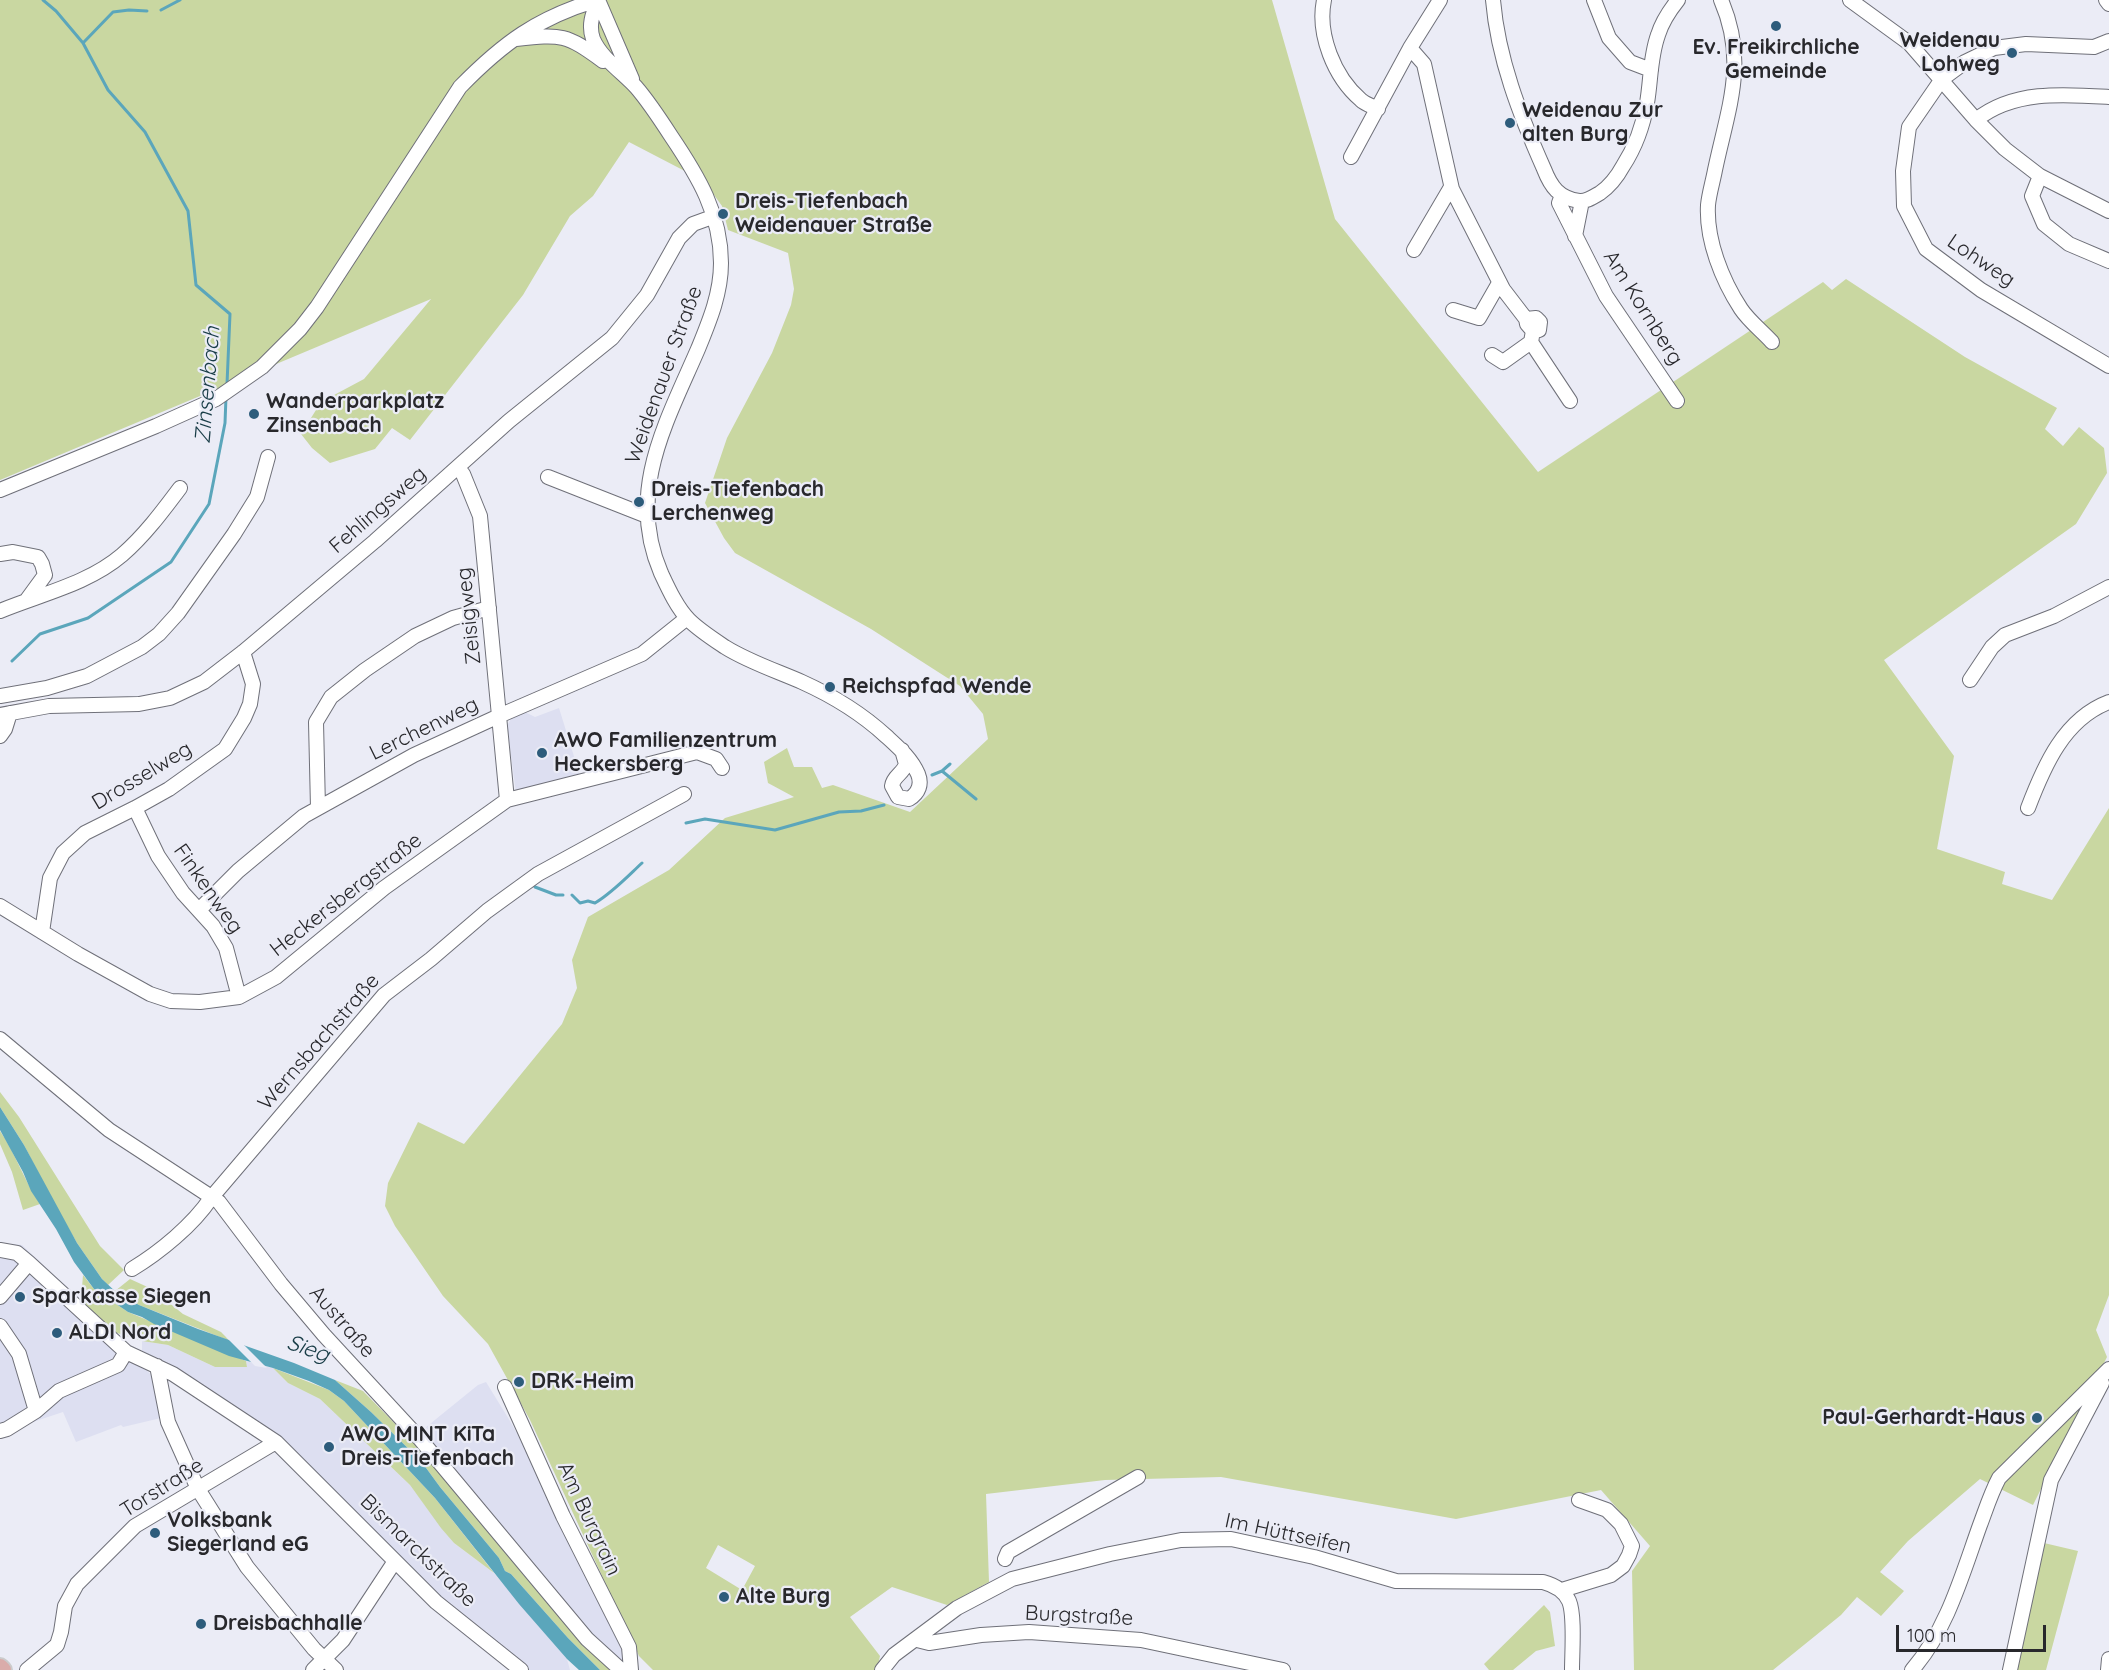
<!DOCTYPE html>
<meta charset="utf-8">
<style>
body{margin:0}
#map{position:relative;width:2109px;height:1670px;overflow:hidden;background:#ebecf6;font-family:Quicksand,sans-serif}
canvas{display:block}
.scale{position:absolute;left:1896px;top:1625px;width:150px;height:27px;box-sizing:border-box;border:3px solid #28282c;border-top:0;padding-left:8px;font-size:18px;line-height:21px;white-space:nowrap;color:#28282c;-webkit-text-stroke:4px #ebecf6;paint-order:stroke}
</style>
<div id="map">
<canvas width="2109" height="1670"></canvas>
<div class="scale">100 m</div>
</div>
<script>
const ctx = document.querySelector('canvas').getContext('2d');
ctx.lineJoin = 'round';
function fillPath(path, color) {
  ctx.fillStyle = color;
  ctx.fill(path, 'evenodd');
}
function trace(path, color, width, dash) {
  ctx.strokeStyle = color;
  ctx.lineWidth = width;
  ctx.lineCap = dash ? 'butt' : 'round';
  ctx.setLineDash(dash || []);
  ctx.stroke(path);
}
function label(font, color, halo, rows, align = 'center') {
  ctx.font = font + ' Quicksand,sans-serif';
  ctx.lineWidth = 4.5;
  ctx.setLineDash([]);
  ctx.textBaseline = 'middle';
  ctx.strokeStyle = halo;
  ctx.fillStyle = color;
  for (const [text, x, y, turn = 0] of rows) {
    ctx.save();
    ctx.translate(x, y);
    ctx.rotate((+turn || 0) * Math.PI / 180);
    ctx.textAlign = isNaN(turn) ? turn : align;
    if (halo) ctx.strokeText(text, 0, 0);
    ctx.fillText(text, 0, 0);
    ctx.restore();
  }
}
const built = new Path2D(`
 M559 708 581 779 516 793 507 726 512 717 525 712 535 717Z
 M0 1243 22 1245 97 1315 152 1376 161 1418 123 1427 121 1425 76 1442 63 1412 0 1433Z
 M142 1341 168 1345 215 1367H247L246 1361 273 1368 288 1383 320 1399 410 1485 454 1543 494 1573 567 1659 570 1670H528L413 1573 255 1424 142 1354Z
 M486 1382 510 1421 639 1656 625 1670H614L420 1432 478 1385Z`);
const green = new Path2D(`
 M0 0H1272L1335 219 1538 472 1823 282 1832 290 1846 279 1965 357 2057 408 2045 429 2063 446 2079 427 2104 448 2107 473 2076 524 1884 660 1954 756 1937 849 2005 872 2002 884 2052 900 2109 808V1295L2096 1330 2107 1357 2033 1505 1980 1479 1908 1541 1880 1572 1904 1591 1881 1616 1857 1597 1841 1615 1773 1670H1634L1632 1571 1650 1546 1601 1490 1456 1519 1221 1477 1105 1480 986 1494 989 1582 947 1605 892 1587 850 1617 880 1656 877 1670H653L639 1656 530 1420 488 1344 443 1296 395 1226 385 1206 388 1183 418 1122 464 1144 562 1024 577 988 572 960 588 917 669 870 725 818 794 797 768 783 764 762 787 748 794 767H812L822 788 833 785 910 812 988 739 983 714 960 686 871 629 735 553 724 538 705 503 727 438 772 353 791 305 794 289 788 253 728 230 722 206 704 181 629 142 593 196 570 216 523 295 410 440 392 428 375 449 330 463 312 448 301 434 321 402 364 379 431 299 0 480ZM718 1545 755 1566 742 1590 706 1568Z
 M0 1092 19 1117 100 1246 124 1270 108 1285 102 1279 77 1243 55 1205 24 1145 0 1107Z
 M0 1131C16 1154 24 1181 40 1204L23 1210 12 1172 0 1144Z
 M83 1275 94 1289 128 1312 246 1361 247 1367H215L168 1345 142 1341 111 1331 81 1300Z
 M130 1279 152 1289 183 1314 221 1332 230 1341 139 1305 115 1291Z
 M273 1368 329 1390 344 1401 435 1498 494 1573 454 1543 441 1528 410 1485 320 1399 288 1383Z
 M335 1380 363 1391 409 1438 613 1670H600L568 1638 511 1574 505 1571 499 1558 440 1487 421 1461 371 1412Z
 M2044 1543 2078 1551 2046 1670H2017Z
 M1544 1605 1550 1612 1555 1646 1536 1651 1513 1670H1489L1484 1664Z`);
const water = new Path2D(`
 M0 1107 24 1145 77 1243 102 1279 117 1293 139 1305 198 1329 294 1363 335 1380 371 1412 421 1461 440 1487 499 1558 505 1571 511 1574 568 1638 600 1670H579L567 1659 519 1604 435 1498 344 1401 329 1390 309 1381 273 1368 229 1356 154 1324 142 1317 128 1312 94 1289 74 1262 56 1229 31 1191 23 1172 0 1130Z`);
const pier = new Path2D(`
 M226 1337 242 1343 267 1368 255 1366Z`);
const stream = new Path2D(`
 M43 0 56 11 83 43 108 90 145 132 188 211 196 285 230 314 227 384
 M161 10 180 0
 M83 43 113 12 129 10 147 11
 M12 661 40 634 88 618 171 562 209 504 225 423 226 397
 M942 771 976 799
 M932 775 942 771 950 764
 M686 823 705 819 775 830 839 812 861 811 884 805
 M535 887 556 895H563
 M572 895 580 903 588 901 595 903C612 893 627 877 642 863`);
const minor = new Path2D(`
 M598 0C593 13 588 25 593 39 601 58 622 72 636 87 649 102 660 119 671 136 698 176 721 214 721 263 721 294 709 322 698 349 666 423 626 492 661 573 668 588 677 608 689 620 699 630 713 639 725 647 749 662 777 671 802 682 833 696 861 713 886 736 898 747 911 758 918 774 922 784 919 793 909 799L898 797 892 786C893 776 903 774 906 764L902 750
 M598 0 632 79
 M1324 0C1317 34 1334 77 1361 100 1365 104 1372 106 1378 109
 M1493 0C1498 59 1520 115 1544 169 1551 187 1559 198 1579 201 1586 202 1593 197 1600 193 1610 186 1617 177 1623 166 1636 146 1643 126 1647 103 1651 80 1650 57 1658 35 1662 22 1670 10 1678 0
 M1594 0 1609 38 1630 62 1651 70
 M1721 0C1748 62 1728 108 1715 170 1713 181 1709 194 1708 205 1706 240 1722 280 1741 309 1749 321 1762 331 1772 342
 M1850 0 1909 43 1976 120 2005 149 2040 176 2109 211
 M2106 0 2109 4
 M516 39C562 34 566 34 603 61
 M2109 41 2094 47 2026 44 1994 48 1965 62 1942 79 1909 127 1903 171 1904 206 1926 249 1981 290 2109 366
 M1410 48 1424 64 1452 189 1503 289 1526 319 1527 324 1533 331 1539 330 1540 322 1536 318 1526 319
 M1976 120C2013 90 2064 94 2109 97
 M1351 157 1410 48 1440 0
 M2040 176 2032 196 2044 224 2069 244 2109 261
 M1562 195 1559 203 1606 296 1677 401
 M1575 236 1582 201
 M1414 250 1451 187
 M1453 310 1479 318 1499 283
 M1533 331 1531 342 1570 401
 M1492 355 1503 362 1531 342
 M458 468 463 474 480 516 507 800
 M548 477 647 516
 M0 490 156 426 216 399 262 367 300 329 317 307 460 87C503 43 537 18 597 0
 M0 554 13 552 38 557 42 564 45 575 26 601
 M0 611C41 594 88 584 122 555 144 536 162 512 180 488
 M1970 680 1992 647 2005 635 2054 616 2109 587
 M0 696 47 688 87 676 142 647 159 634 178 613 234 534 257 497 268 457
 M0 715 49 706 139 704 170 698 204 682 243 652 375 541 509 421 612 338 647 295 679 238 693 224 715 216
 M0 736 5 729 10 713
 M135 808 158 856 183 893 213 926 226 948 239 997
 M318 808 316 722 331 697 365 670 415 636 453 618 489 608
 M2028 808C2044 766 2064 719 2109 702
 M0 906 78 954 150 994 171 1001 200 1002 239 997 276 977 384 888 507 800 697 752 716 759 722 768
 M199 910 238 871 304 816 414 755 501 715 642 654 687 618
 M42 932 50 878 63 853 85 833 135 808 169 789 225 749 244 718 250 704 253 684 243 652
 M0 1039 109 1130 219 1202 281 1284 324 1335 420 1439 587 1639 621 1670
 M0 1250 17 1253 29 1263 126 1352 173 1374 276 1442 436 1602 521 1670
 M132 1269C160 1252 193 1225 211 1198L384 995 431 959 487 911 538 874 684 794
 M0 1297 29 1263
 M0 1326 19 1354 36 1411
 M157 1366 168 1422 198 1489 247 1567 314 1649 336 1670
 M505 1387 563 1516 629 1647 631 1670
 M0 1431 7 1429 36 1411 59 1391 118 1365 126 1352
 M1005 1559 1008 1552 1138 1477
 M1562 1590 1611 1575 1623 1566 1629 1555 1632 1546 1621 1524 1607 1510 1579 1500
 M917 1640 929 1643 981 1635 1029 1632 1141 1640 1283 1670
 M27 1670 57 1645 61 1632 65 1606 77 1584 135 1526 276 1442
 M313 1670 343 1640 395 1561
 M882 1670 894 1655 957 1608 1012 1579 1110 1554 1181 1540 1231 1539 1314 1557 1396 1581 1543 1582C1554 1585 1564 1590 1569 1601 1575 1615 1572 1653 1572 1670
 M1912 1670C1947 1630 1962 1575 1980 1525 1986 1509 1991 1493 1999 1478L2109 1369
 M2010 1670 2051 1480 2102 1383
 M2108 1670 2109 1659`);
const major = new Path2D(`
 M0 1667 3 1670`);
const markers = [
 [1776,26,6,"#2d5c7b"],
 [2012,53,6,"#2d5c7b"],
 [1510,123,6,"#2d5c7b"],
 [723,214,6,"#2d5c7b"],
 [254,414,6,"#2d5c7b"],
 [639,502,6,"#2d5c7b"],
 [830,687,6,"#2d5c7b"],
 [542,753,6,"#2d5c7b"],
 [20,1297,6,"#2d5c7b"],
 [57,1333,6,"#2d5c7b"],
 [519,1382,6,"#2d5c7b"],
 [2037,1418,6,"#2d5c7b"],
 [329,1447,6,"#2d5c7b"],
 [155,1533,6,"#2d5c7b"],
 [724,1597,6,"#2d5c7b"],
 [201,1624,6,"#2d5c7b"]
];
const poiNames = [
 ["Weidenau",2000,41,"right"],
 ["Lohweg",2000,65,"right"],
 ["Ev. Freikirchliche",1776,48,"center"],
 ["Gemeinde",1776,72,"center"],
 ["Weidenau Zur",1522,111],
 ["alten Burg",1522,135],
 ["Dreis-Tiefenbach",735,202],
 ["Weidenauer Straße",735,226],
 ["Wanderparkplatz",266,402],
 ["Zinsenbach",266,426],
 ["Dreis-Tiefenbach",651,490],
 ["Lerchenweg",651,514],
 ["Reichspfad Wende",842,687],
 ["AWO Familienzentrum",554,741],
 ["Heckersberg",554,765],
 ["Sparkasse Siegen",32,1297],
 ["ALDI Nord",69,1333],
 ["DRK-Heim",531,1382],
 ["Paul-Gerhardt-Haus",2025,1418,"right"],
 ["AWO MINT KiTa",341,1435],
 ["Dreis-Tiefenbach",341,1459],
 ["Volksbank",167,1521],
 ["Siegerland eG",167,1545],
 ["Alte Burg",736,1597],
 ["Dreisbachhalle",213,1624]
];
const streetNames = [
 ["Lohweg",1981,261,34],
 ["Am Kornberg",1643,308,58],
 ["Weidenauer Straße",664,375,-70],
 ["Fehlingsweg",378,510,-41],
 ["Zeisigweg",469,616,-96],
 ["Lerchenweg",424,729,-26],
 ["Drosselweg",142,776,-31],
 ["Finkenweg",208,889,55],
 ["Heckersbergstraße",346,895,-38],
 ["Wernsbachstraße",319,1042,-49],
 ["Austraße",342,1322,49],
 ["Torstraße",162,1488,-32],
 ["Am Burgrain",589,1519,65],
 ["Im Hüttseifen",1288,1534,12],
 ["Bismarckstraße",418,1551,44],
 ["Burgstraße",1079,1616,3]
];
const waterNames = [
 ["Zinsenbach",208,385,-85],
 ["Sieg",308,1349,19]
];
fillPath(built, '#dddff1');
fillPath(green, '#c9d7a1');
fillPath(water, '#5ba6bb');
fillPath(pier, '#ebecf6');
trace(stream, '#5ba6bb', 3);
trace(minor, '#6f7079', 16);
trace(major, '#cbcbcc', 20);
trace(minor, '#fff', 14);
trace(major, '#daacaa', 16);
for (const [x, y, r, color] of markers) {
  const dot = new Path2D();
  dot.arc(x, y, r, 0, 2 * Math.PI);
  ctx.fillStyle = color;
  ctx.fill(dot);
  trace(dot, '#ebecf6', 2);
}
label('bold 21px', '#28282c', '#ebecf6', poiNames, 'left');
label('21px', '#28282c', '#ebecf6', streetNames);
label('italic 22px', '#183c46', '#ebecf6', waterNames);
</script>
